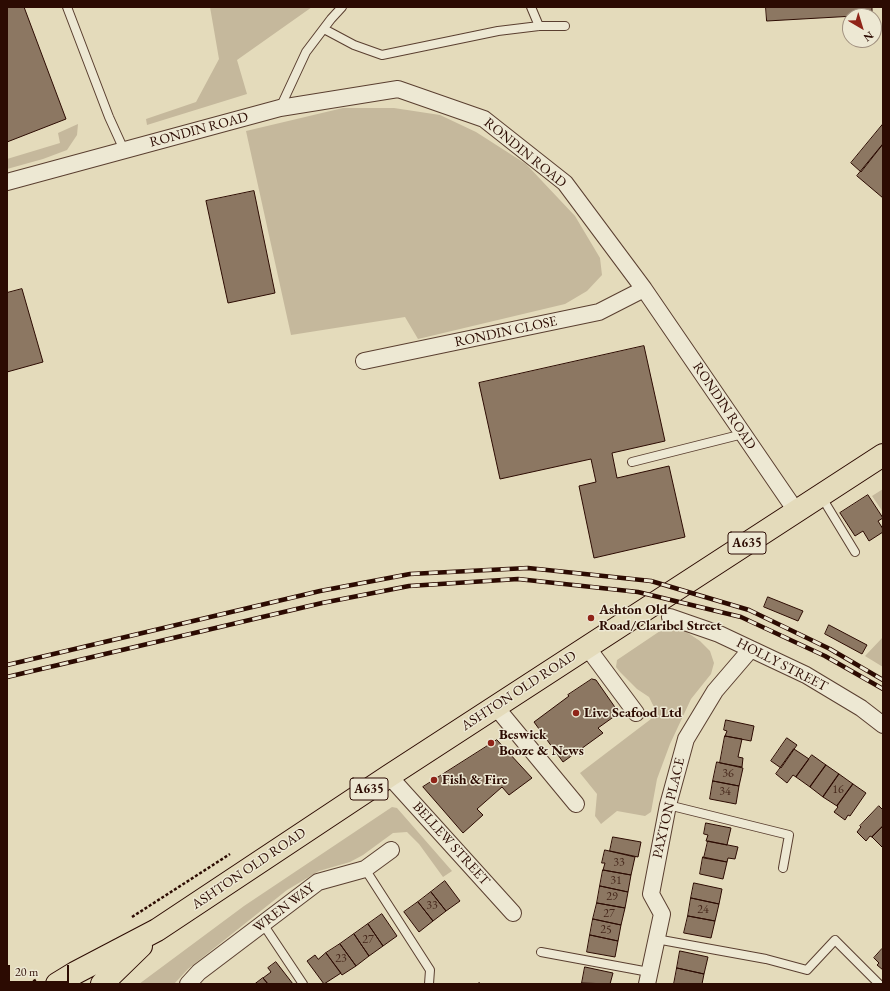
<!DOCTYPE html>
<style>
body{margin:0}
#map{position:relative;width:890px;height:991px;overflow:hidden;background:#e4dbbb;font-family:"EB Garamond",serif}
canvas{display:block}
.frame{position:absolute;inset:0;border:8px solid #2c0b02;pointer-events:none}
.north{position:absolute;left:842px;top:8px;width:40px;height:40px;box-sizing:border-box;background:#ede8d3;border:1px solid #a0907f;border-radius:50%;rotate:142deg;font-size:11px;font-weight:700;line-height:16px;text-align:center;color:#2c0b02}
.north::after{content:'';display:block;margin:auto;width:14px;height:18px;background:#8f2418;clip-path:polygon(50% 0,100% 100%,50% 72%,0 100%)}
.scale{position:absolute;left:8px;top:965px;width:61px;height:18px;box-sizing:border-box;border:2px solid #2c0b02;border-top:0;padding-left:5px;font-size:12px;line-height:14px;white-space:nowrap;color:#2c0b02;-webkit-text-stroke:3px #ede8d3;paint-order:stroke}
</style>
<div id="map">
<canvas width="890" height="991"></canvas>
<div class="frame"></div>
<div class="north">N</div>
<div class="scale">20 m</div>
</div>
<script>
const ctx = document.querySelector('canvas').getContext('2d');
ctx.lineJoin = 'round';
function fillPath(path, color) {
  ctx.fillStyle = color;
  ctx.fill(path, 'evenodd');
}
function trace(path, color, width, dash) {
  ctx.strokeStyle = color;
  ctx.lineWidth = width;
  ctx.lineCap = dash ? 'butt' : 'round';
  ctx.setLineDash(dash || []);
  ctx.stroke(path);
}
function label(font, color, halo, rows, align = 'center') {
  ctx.font = font + ' "EB Garamond",serif';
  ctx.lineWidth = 3;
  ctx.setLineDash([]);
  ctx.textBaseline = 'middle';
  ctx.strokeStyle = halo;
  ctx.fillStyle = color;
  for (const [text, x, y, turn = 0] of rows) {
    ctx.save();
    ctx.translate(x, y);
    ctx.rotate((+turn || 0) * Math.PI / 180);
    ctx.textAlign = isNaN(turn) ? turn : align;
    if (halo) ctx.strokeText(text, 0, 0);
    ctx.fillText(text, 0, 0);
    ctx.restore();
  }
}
const green = new Path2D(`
 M210 7H312L237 60 247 94 147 125 146 119 196 102 219 59Z
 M343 108H394L440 115 476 132 526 164 575 216 600 258 602 275 587 291 565 304 418 339 405 317 291 335 246 131Z
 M78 124 77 135 67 150 43 159 7 169V159L60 143 58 133Z
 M883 489V512L872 496Z
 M663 629 685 631 700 641 710 651 714 663 711 674 691 699 670 744 657 779 651 812 645 816 617 811 601 824 595 816 597 794 580 773 651 719 655 709 649 697 637 689 620 672 616 667 617 660Z
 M883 637V667L865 656Z
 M392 807 397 808 452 871 443 877 419 844 407 832 393 833 363 855 350 862 319 871 287 890 188 969 174 984H139L244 906Z`);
const building = new Path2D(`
 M7 7H24L66 119 7 142Z
 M766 7H872V15L767 21Z
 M883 124V144L861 172 851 163Z
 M883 144V198L857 176Z
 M254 191 275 293 228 303 206 201Z
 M22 289 43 362 7 372V293Z
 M644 346 665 441 612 453 617 478 669 466 685 537 594 558 579 486 596 482 591 459 500 479 479 383Z
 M868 495 883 518 878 521 883 529V532L869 541 863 531 855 536 840 513Z
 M768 597 803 611 798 621 764 607Z
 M829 625 867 645 862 654 825 634Z
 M592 679 596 680 619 713 598 728 603 733 563 762 534 722 569 696 568 695Z
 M726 720 754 726 751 741 725 736 727 731 724 730Z
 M725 736 742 739 738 757 743 758 742 767 720 763Z
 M787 738 797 745 781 768 771 761Z
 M497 740 532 778 509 795 502 787 477 809 483 815 463 833 423 787Z
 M794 749 809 759 796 777 793 775 787 783 776 774Z
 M812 755 826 765 810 787 796 777Z
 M717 762 743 768 739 786 713 781Z
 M826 765 839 774 823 797 810 787Z
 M839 774 853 784 837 806 823 797Z
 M713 781 739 786 736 804 710 799Z
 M853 784 866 793 850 816 848 815 845 820 834 812 838 807 837 806Z
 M879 806 883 810V826L872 837 870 836 866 841 857 832 861 827 860 826Z
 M706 823 731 828 727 845 706 841 708 835 704 834Z
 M883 826V848L872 837Z
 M613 837 641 842 638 857 610 851Z
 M708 841 738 847 735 859 728 858 727 862 704 858Z
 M605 850 635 857 631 875 603 870 605 863H602Z
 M703 857 727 862 723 879 700 874Z
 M603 870 631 875 628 892 600 886Z
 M445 881 460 901 446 911 431 892Z
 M694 883 722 889 719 904 691 898Z
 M600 886 628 892 625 908 597 903Z
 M431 892 446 911 433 921 418 902Z
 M691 898 719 904 715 921 688 916Z
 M418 902 433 921 419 932 404 912Z
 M597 903 625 908 621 925 593 919Z
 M382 914 397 936 383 946 368 924Z
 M688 916 715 921 711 938 684 933Z
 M593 919 621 925 618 941 590 935Z
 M368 924 383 946 369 956 354 934Z
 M354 934 369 956 356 966 340 944Z
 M590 935 618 941 615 957 587 952Z
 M340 944 356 966 342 975 326 953Z
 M882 949 883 950V970L877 965 879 963 874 958Z
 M680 951 708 957 704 974 677 968Z
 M326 953 341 973 324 984 307 961 315 955 318 959Z
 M276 962 293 984H268L263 978 271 972 268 968Z
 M585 967 613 973 610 984 582 983Z
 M677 968 704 974 702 984H674Z
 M263 978 268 984H255Z`);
const path = new Path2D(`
 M132 917 230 854
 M29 984 37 979
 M479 984 480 983`);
const lane = new Path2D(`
 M67 7 109 117 124 150
 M531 7 539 26
 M324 29 354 45 382 55 498 31 539 26H565
 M280 108 306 52 331 19 342 7
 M632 462 743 434
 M821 496 855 552
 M668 805 789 835 783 868
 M365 869 430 970 429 984
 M263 924 303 984
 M656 939 766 959 807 970 835 940 879 984
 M541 952 649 972`);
const street = new Path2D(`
 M7 182 280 108 398 89 484 119 565 183 644 289 796 511
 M364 361 599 312 644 289
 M670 617 719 634 806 675 861 708 883 725
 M587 647 636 713
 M495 706 576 804
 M389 776 513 913
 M188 984 199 972 318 882 365 869 391 850
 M647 984 662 914 651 894 668 805 686 739 715 691 751 649`);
const highway = new Path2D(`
 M57 984 75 973 157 930 389 776 883 455
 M102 984 141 946`);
const rail = new Path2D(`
 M7 665 320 591 410 574 528 568 651 581 749 610 830 649 883 680
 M7 677 322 603 409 586 518 579 638 592 741 617 825 656 883 689`);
const markers = [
 [591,618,4,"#8f2418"],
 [576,713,4,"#8f2418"],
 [491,743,4,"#8f2418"],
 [434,780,4,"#8f2418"]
];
const numberNames = [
 ["36",728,774],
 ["16",838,790],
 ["34",725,792],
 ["33",619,863],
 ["31",616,881],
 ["29",612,897],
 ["33",432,906],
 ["24",703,910],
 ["27",609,914],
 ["25",606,930],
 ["27",368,940],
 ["23",341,959]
];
const shields = [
 [747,543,38],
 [369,789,38]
];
const shieldNames = [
 ["A635",747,543],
 ["A635",369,789]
];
const streetNames = [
 ["RONDIN ROAD",199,130,-15],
 ["RONDIN ROAD",525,153,39],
 ["RONDIN CLOSE",506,332,-12],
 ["RONDIN ROAD",724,406,56],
 ["HOLLY STREET",782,665,27],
 ["ASHTON OLD ROAD",519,691,-33],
 ["PAXTON PLACE",669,808,-77],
 ["BELLEW STREET",451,844,48],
 ["ASHTON OLD ROAD",249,869,-34],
 ["WREN WAY",284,908,-37]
];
const poiNames = [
 ["Ashton Old",599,610],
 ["Road/Claribel Street",599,626],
 ["Live Seafood Ltd",584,713],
 ["Beswick",499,735],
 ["Booze & News",499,751],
 ["Fish & Fire",442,780]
];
fillPath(green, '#c5b89c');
fillPath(building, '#8c7762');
trace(building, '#2c0b02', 1);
trace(lane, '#5a3f30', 10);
trace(street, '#5a3f30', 18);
trace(highway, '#2c0b02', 24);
trace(path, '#2c0b02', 2.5, [3, 2]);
trace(lane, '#ede8d3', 8);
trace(street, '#ede8d3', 16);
trace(highway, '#e4dbbb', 22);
trace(rail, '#2c0b02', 4.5);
trace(rail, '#ede8d3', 3, [9]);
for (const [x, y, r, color] of markers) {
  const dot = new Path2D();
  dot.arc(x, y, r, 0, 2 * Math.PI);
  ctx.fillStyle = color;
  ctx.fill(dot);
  trace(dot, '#ede8d3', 1.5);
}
label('12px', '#44261a', null, numberNames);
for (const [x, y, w] of shields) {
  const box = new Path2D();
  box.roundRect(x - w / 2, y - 11, w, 22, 3);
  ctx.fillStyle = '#ede8d3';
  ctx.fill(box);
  trace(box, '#2c0b02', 1);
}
label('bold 13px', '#2c0b02', null, shieldNames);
label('14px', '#2c0b02', '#ede8d3', streetNames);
label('bold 14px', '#2c0b02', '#ede8d3', poiNames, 'left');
</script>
